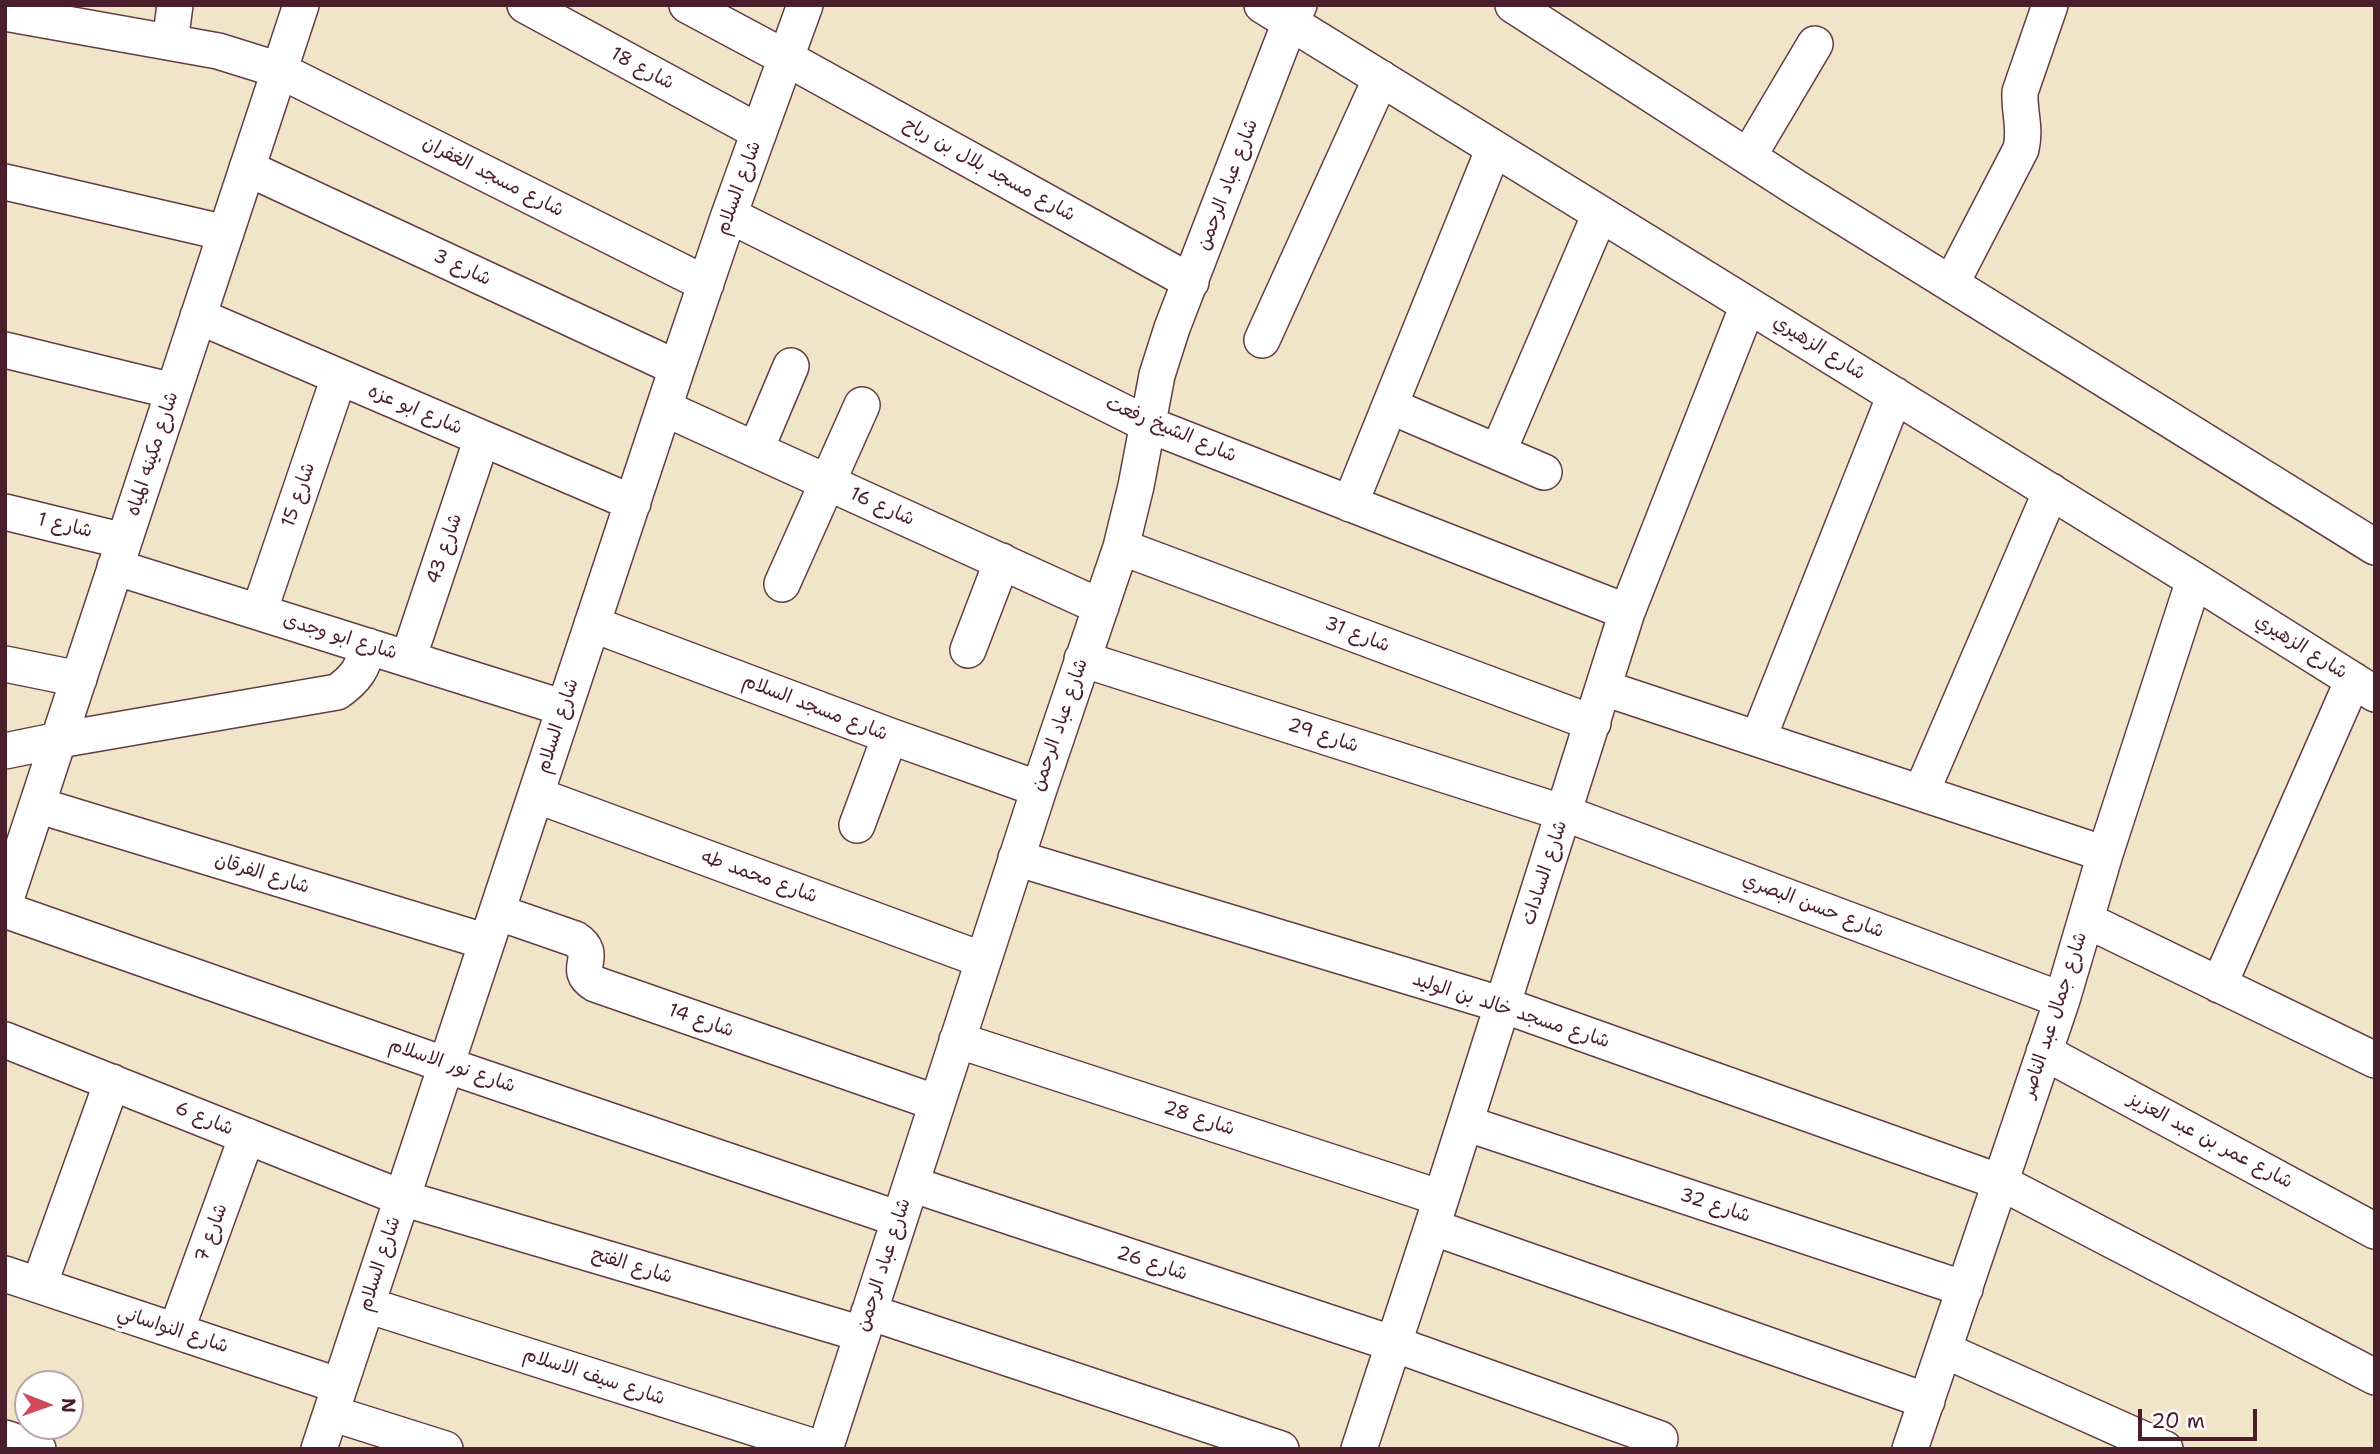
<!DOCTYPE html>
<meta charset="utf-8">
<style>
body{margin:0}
#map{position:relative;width:2380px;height:1454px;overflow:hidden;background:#f0e5c9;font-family:"Shantell Sans",sans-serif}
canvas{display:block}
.frame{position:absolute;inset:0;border:7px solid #4a1f2b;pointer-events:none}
.north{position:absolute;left:14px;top:1370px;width:70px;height:70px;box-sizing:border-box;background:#fff;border:2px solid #b7a5aa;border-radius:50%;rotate:91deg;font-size:19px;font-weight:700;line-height:28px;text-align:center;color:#4a1f2b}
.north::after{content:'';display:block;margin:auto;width:24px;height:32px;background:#d1495b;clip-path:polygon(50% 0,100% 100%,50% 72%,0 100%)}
.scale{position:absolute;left:2138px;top:1409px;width:119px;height:32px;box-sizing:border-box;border:4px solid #4a1f2b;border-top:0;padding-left:9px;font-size:21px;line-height:24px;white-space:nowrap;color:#4a1f2b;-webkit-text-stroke:5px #fff;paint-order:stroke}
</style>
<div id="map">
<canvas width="2380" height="1454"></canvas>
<div class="frame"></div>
<div class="north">N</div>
<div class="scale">20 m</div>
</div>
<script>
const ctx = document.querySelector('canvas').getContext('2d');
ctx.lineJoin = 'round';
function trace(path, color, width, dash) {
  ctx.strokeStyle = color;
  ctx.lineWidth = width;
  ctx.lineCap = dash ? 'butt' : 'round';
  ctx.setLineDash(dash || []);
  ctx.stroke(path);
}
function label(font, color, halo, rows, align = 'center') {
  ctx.font = font + ' "Shantell Sans","Playpen Sans Arabic",sans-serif';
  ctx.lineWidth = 7;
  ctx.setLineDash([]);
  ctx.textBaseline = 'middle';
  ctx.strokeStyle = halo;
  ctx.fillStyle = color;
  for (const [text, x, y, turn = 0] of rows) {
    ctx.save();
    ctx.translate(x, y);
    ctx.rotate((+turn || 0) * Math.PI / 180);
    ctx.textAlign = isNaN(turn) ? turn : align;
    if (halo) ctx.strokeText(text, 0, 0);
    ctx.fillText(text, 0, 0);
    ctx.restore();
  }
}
const minor = new Path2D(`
 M525 5 759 132
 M687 5 786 58 1191 282
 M1262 5 2194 580 2375 694
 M1513 5 1798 189 2375 547
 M5 13 218 51 279 70 706 284
 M170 42 175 5
 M1748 157 1815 44
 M247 168 677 368
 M5 182 226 233
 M729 215 1147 424 1627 612
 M1951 284 2021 149C2026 127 2019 113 2020 92L2050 5
 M198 316 633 503
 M1262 340 1381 78
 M5 350 173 391
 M1390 406 1544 472
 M664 408 1101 607
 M756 449 791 366
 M1498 452 1600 214
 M1350 504 1494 148
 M5 512 124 541
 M1121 547 1593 723
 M115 567 564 708
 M782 584 862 405
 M259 612 339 377
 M592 624 890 736 1039 789
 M968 650 1002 561
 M408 659 482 438
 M1082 659 1564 813 2062 1000
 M5 664 79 679
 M1604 688 2105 854
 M1758 739 1895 395
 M5 751 59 740 337 692C356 679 363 668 368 646
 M1921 793 2051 491
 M536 795 983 960
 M37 805 487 942
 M857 825 890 736
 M1016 858 1503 1005 2000 1182 2375 1377
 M5 902 301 5
 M5 910 446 1065 899 1219
 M497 912 575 939C601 956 570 969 595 984L937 1103
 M2086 920 2375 1060
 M2219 985 2353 680
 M5 1040 402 1198 862 1334
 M957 1040 1441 1198
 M2044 1052 2375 1231
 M1465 1123 1965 1289
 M911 1184 1394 1344 1660 1439
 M1432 1227 1927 1401
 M5 1274 340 1386
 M39 1285 112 1082
 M367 1305 821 1449
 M869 1312 1281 1449
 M176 1331 247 1136
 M1944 1350 2165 1449
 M331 1413 445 1449
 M5 1438 38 1449
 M319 1449 677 368 729 215 805 5
 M825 1449 1039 789 1121 547 1136 486 1157 375 1172 328 1290 22 1299 5
 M1359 1449 1432 1227 1627 612 1748 305
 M1910 1449 2062 1000 2105 854 2194 580`);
const streetNames = [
 ["شارع 18",642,69,28],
 ["شارع مسجد بلال بن رباح",989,170,29],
 ["شارع مسجد الغفران",493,177,27],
 ["شارع عباد الرحمن",1228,185,-69],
 ["شارع السلام",739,188,-70],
 ["شارع 3",462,268,25],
 ["شارع الزهيري",1819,348,32],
 ["شارع ابو عزه",415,410,23],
 ["شارع الشيخ رفعت",1171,430,23],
 ["شارع مكينه المياه",153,454,-72],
 ["شارع 15",299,495,-71],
 ["شارع 16",882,507,24],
 ["شارع 1",65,526,13],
 ["شارع 43",445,549,-71],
 ["شارع 31",1357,635,21],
 ["شارع ابو وجدى",340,637,17],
 ["شارع الزهيري",2301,647,32],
 ["شارع مسجد السلام",815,708,21],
 ["شارع عباد الرحمن",1060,725,-71],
 ["شارع السلام",558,726,-72],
 ["شارع 29",1323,736,18],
 ["شارع السادات",1545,873,-72],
 ["شارع الفرقان",262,874,17],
 ["شارع محمد طه",759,877,20],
 ["شارع حسن البصري",1813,906,21],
 ["شارع مسجد خالد بن الوليد",1511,1011,18],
 ["شارع جمال عبد الناصر",2055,1015,-72],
 ["شارع 14",701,1021,19],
 ["شارع نور الاسلام",452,1066,19],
 ["شارع 6",204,1119,22],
 ["شارع 28",1199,1119,18],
 ["شارع عمر بن عبد العزيز",2210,1141,28],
 ["شارع 32",1715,1206,18],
 ["شارع 7",212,1233,-70],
 ["شارع السلام",380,1264,-72],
 ["شارع 26",1152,1264,18],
 ["شارع عباد الرحمن",884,1265,-72],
 ["شارع الفتح",632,1266,17],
 ["شارع النواساني",173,1330,18],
 ["شارع سيف الاسلام",594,1377,18]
];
trace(minor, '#633d43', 38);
trace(minor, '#fff', 35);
label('19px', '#4a1f2b', '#fff', streetNames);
</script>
